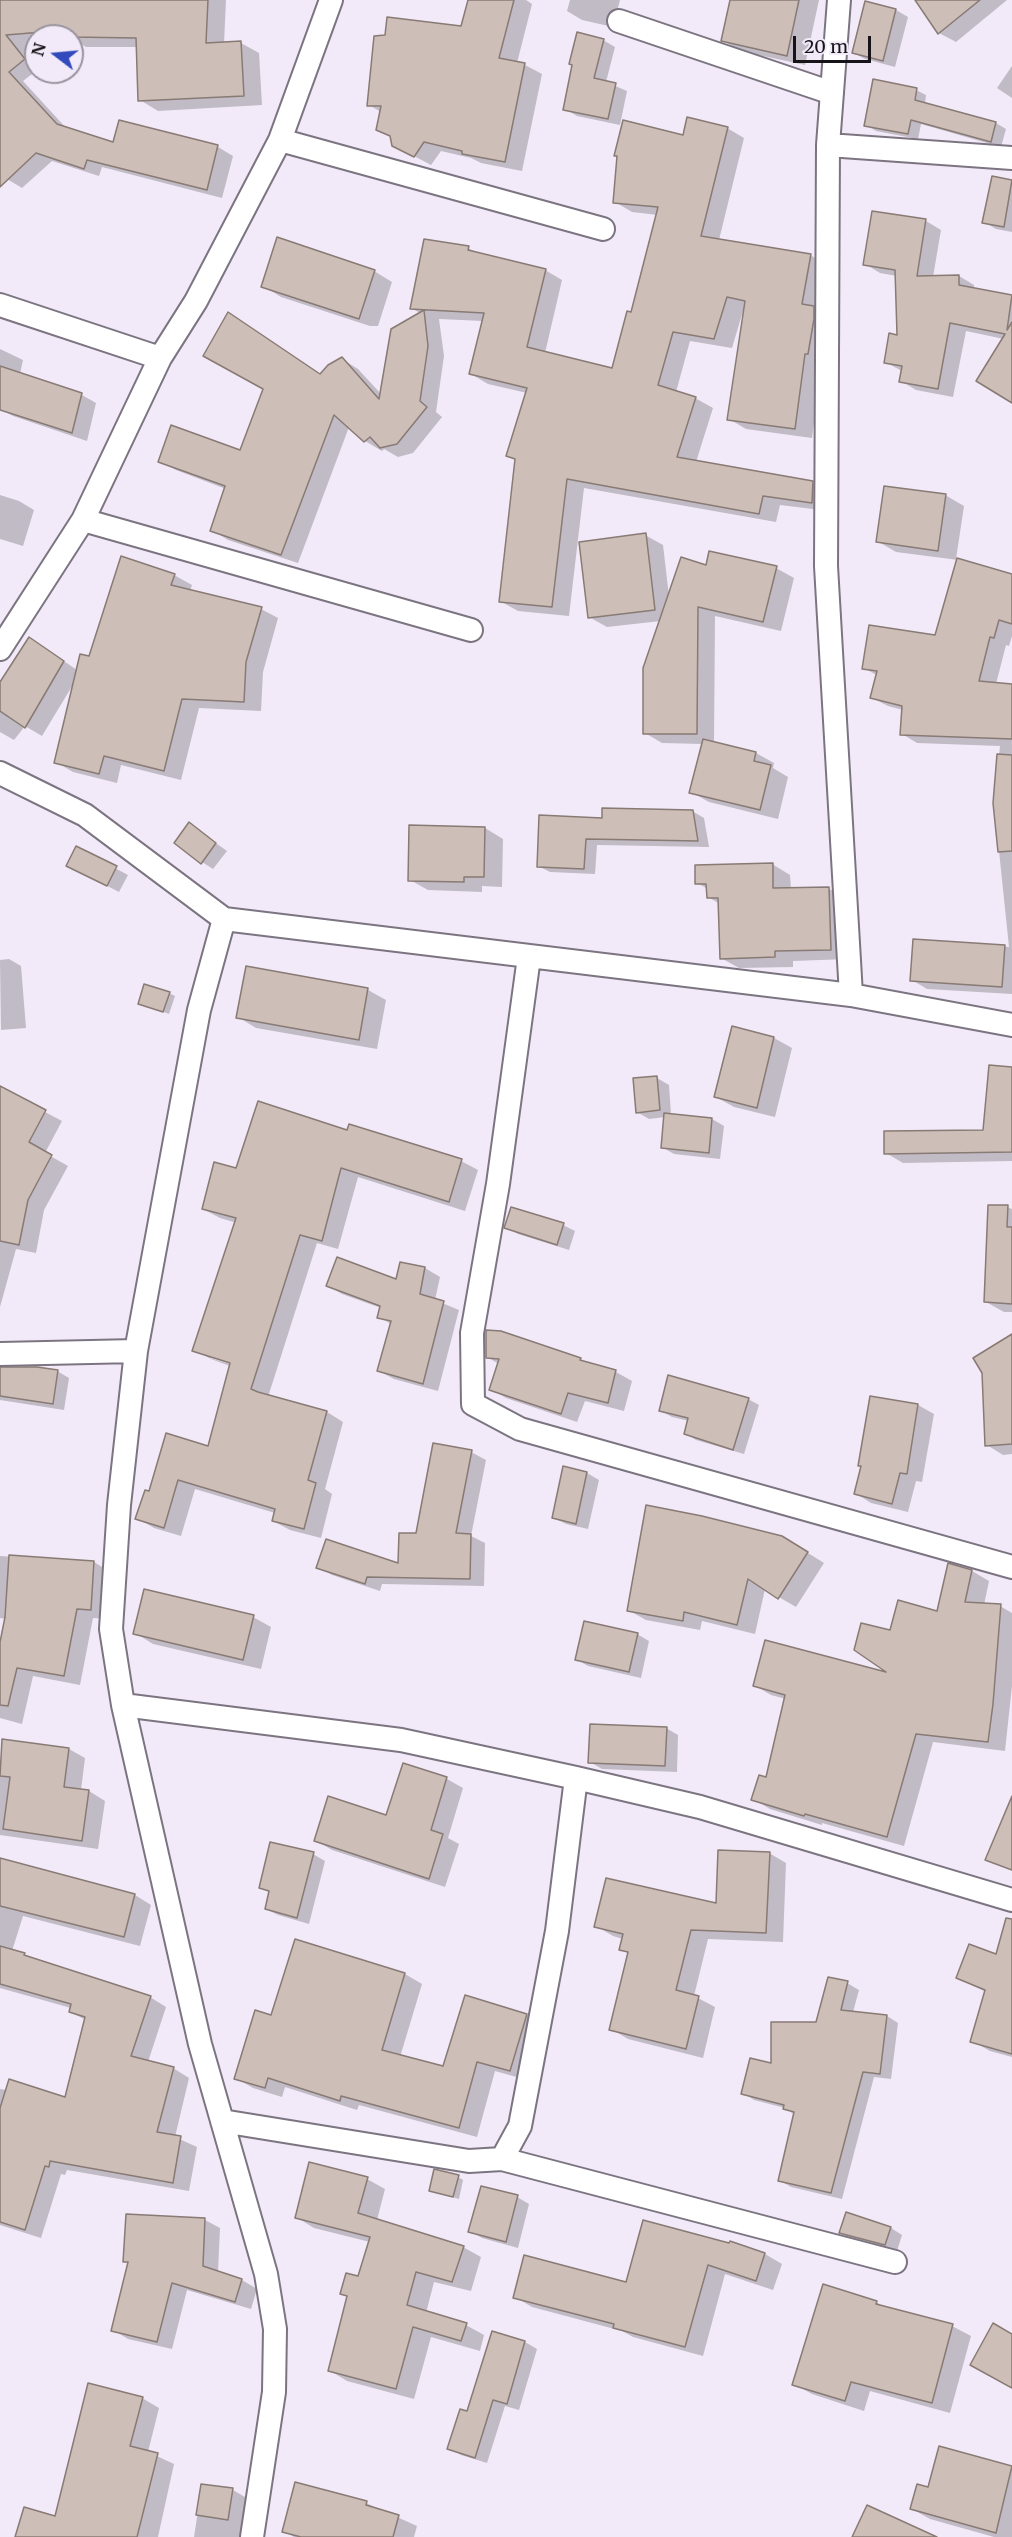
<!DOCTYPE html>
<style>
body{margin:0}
#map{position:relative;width:1012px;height:2537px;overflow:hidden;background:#f2eaf8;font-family:Merriweather,serif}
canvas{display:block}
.north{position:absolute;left:24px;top:24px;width:60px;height:60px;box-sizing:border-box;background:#f2eaf8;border:2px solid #9a949f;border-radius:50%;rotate:286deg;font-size:16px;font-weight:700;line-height:24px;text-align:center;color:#171419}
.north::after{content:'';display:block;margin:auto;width:21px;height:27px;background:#324abb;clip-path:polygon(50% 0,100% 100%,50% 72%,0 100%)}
.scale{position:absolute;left:793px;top:36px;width:78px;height:27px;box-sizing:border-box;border:3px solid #171419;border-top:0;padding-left:8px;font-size:18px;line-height:21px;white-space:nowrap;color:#171419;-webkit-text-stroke:4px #f2eaf8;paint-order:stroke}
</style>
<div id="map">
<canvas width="1012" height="2537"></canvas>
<div class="north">N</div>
<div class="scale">20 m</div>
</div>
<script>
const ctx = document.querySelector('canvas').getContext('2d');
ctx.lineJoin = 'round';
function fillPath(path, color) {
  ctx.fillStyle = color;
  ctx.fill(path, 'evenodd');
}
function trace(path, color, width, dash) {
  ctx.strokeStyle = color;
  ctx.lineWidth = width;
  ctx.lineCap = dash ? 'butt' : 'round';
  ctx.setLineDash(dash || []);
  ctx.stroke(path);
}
const shadow = new Path2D(`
 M2 0H53L62 36H36V71L23 81 67 129 114 144 120 122 218 147 233 156 222 198 102 167 99 176 52 161 22 188 7 179 0 172V2Z
 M68 0H226L224 44 241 43 259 53 262 105 158 111 140 100 138 47H86L72 38Z
 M469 0H526L532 4 517 63 525 65 542 74 522 171 481 163 471 158 441 151 431 165 393 145 392 137 378 129 381 112 369 105 462 28Z
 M570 0H620L613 27 582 20 567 11Z
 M731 0H819L805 65 740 51 722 40Z
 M917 0H1007L956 42 939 33Z
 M866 2 896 10 908 17 895 67 865 59 854 53Z
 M603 40 615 47 606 82 627 91 620 125 577 116 565 109Z
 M1012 66V98L997 88Z
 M916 90 926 95 925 104 996 123 1006 129 1001 147 921 124 918 139 876 131 866 125Z
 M727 128 744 138 719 240 810 255 828 265 822 362 812 438 746 429 729 419 745 311H743L732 348 690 341 676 392 695 398 713 408 696 462 812 483 830 493 829 511 780 505 776 522 584 488 569 616 518 611 500 601 516 460 508 455 527 393 488 384 471 374 483 321 439 319 444 356 436 412 442 417 413 453 398 457 384 449 382 451 365 441 349 427 298 563 228 540 212 530 226 489 176 470 159 461 241 452 265 389 244 324 322 375 342 359 358 369 382 395 420 313 411 308 468 248 481 255 545 270 562 280 545 353 613 369 632 314 658 215 632 212 615 202 684 136Z
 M993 178 1012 182V232L996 229 984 222Z
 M874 212 926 221 941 230 933 277 959 276 974 285V289L1012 297V401L1004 339 966 331 953 397 916 390 901 381 902 371 885 362 899 337 897 276 880 273 865 264Z
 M374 271 392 282 378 326H370L281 297 263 286Z
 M0 349 23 360 20 374 82 395 96 403 87 441 13 416 0 409Z
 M0 495 19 501 34 510 23 546 0 539Z
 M945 495 964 506 956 559 1012 575V636L1009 646 1006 645 996 684 1012 685V994L927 989 912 980 914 941 1009 947 994 803 1000 746 917 743 902 734 903 710 888 706 872 698 878 676 864 668 936 637 958 560 896 552 877 541Z
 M645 535 663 545 669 596 776 568 794 578 781 631 715 616 714 743 756 753 774 763 773 768 788 777 778 819 709 802 691 792 703 744 662 743 645 733 661 621 607 627 589 617Z
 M174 575 192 585 190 591 261 609 278 618 263 672 261 711 199 708 181 780 121 765 117 783 73 772 56 762 74 683 42 736 25 726 14 740 0 732V685L46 649 77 670Z
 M692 811 704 818 709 847 597 845 595 874 550 872 538 866 603 820Z
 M189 824 227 851 213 869 202 862Z
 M485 828 503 839 502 887 482 886V892L428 890 410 880Z
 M77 848 128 875 119 892 80 872Z
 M772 864 790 875 791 889H829L847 899 848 959 793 961V967L739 968 721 958 720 904 708 897V889L697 883Z
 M9 959 21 966 26 1028 1 1030 0 960Z
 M368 990 386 1000 377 1049 256 1028 238 1017Z
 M169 993 175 996 169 1014 139 1003Z
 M774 1038 792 1048 775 1117 734 1107 716 1097Z
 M1012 1069V1161L903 1163 886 1153 985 1132Z
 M657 1078 669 1085 671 1115 712 1119 724 1126 720 1159 674 1154 662 1147 665 1117 649 1119 637 1112Z
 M0 1088 62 1121 45 1153 68 1166 44 1210 36 1253 16 1249 0 1307Z
 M350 1125 461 1161 478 1170 465 1211 358 1177 338 1249 317 1243 268 1397 327 1412 343 1422 325 1489 332 1494 321 1538 290 1530 273 1521 275 1513 195 1489 181 1536 154 1528 137 1518 150 1493 209 1448 230 1366 211 1359 194 1350 237 1223 220 1218 203 1209 237 1170 348 1132ZM210 1355 237 1364 236 1366 210 1358Z
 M1007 1207 1012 1209V1312H1004L986 1302Z
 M563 1225 575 1231 569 1250 518 1234 506 1227Z
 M401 1263 425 1268 440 1277 435 1300 459 1310 438 1391 394 1379 379 1371 391 1324 379 1317 381 1308 342 1294 328 1286 397 1281Z
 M1012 1338V1454L1003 1455 987 1445Z
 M487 1357 580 1359 591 1365 616 1372 632 1381 624 1411 585 1401 577 1422 506 1398 490 1389 499 1364Z
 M0 1368 57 1371 69 1378 64 1410 0 1400Z
 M748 1399 759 1405 744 1454 696 1440 685 1433 689 1421 672 1417 661 1411Z
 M918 1405 934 1414 922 1482 916 1481 908 1512 871 1503 855 1493Z
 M471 1452 486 1460 471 1536 485 1543 484 1586 382 1584 380 1591 332 1575 318 1567 400 1565 417 1534Z
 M564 1468 587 1473 599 1480 588 1529 566 1524 554 1518Z
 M800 1548 824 1563 796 1607 765 1589 755 1634 702 1621 700 1630 646 1620 628 1610Z
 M0 1556 94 1562 110 1572 107 1619 93 1618 80 1685 33 1676 22 1724 0 1718V1650L6 1619 0 1618Z
 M972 1571 989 1581 984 1605 1000 1606 1012 1613V1686L1005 1751 933 1742 904 1846 822 1823V1825L770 1809 753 1799 767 1779 786 1699 771 1695 754 1685 893 1675 891 1632 938 1612Z
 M253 1617 271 1627 261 1669 153 1644 135 1633Z
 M637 1634 649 1641 641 1678 588 1666 576 1659Z
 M666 1728 678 1735 677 1772 602 1769 590 1762Z
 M4 1741 69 1749 85 1758 81 1790 89 1791 105 1801 98 1849 0 1835V1766Z
 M404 1765 447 1779 463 1788 448 1838 459 1844 445 1887 332 1850 315 1840 387 1817Z
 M769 1853 786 1863 783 1942 708 1939 694 1996 715 2007 703 2058 628 2039 611 2029 629 1954 621 1949 623 1939 613 1936 596 1926 717 1905Z
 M313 1854 325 1861 309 1924 278 1915 266 1909 270 1893 260 1887Z
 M0 1860 135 1895 151 1905 140 1946 23 1916 12 1951 150 1997 166 2007 148 2062 173 2068 189 2078 175 2137 197 2147 189 2191 67 2170 65 2175 61 2174 41 2238 0 2225V2089L66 2099 86 2020 70 2012 71 2008 0 1988Z
 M997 1956 1012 1958V2057L990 2051 972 2041 986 1992 958 1978Z
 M405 1974 422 1984 400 2057 444 2068 527 2015 544 2025 527 2080 495 2071 477 2137 359 2105 357 2110 285 2087 282 2097 253 2088 236 2078Z
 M847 1983 859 1990 853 2012 887 2016 898 2023 891 2079 874 2077 842 2199 791 2187 779 2180 795 2115 785 2108 754 2100 743 2093 818 2024Z
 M458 2177 463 2180 459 2199 431 2191Z
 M367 2179 385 2189 377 2220 463 2247 481 2257 471 2291 434 2282 426 2313 466 2325 484 2335 480 2351 431 2337 414 2399 347 2381 329 2370 349 2297 342 2293 359 2278 370 2242 314 2228 296 2217Z
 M517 2197 529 2204 518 2248 482 2238 470 2231Z
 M205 2220 220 2228 218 2272 242 2280 257 2289 251 2309 187 2290 172 2349 128 2339 113 2330 130 2264 125 2261Z
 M891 2228 902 2235 897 2251 852 2240 841 2233Z
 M731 2243 765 2254 782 2264 773 2290 725 2274 703 2356 633 2337 622 2331 532 2307 515 2297 627 2284Z
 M876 2302 886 2308 952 2326 971 2336 950 2413 870 2391 864 2411 812 2394 794 2384Z
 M493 2333 525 2342 537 2349 519 2410 505 2406 487 2463 461 2455 449 2448 468 2413Z
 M142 2398 159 2408 148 2452 174 2464 158 2537H17L56 2518Z
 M940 2447 1012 2467V2537H994L930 2519 912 2509 929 2489Z
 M202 2485 233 2490 250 2500 244 2537H194Z
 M366 2503 417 2526 414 2537H294L284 2531Z`);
const building = new Path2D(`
 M0 0H208L206 43 241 41 244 96 138 101 136 38 72 37 66 36 67 30 6 35 25 59 9 72 57 124 113 142 119 120 218 145 207 190 87 160 84 169 36 153 0 187Z
 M468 0H514L499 58 525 63 505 162 462 154V151L424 142 414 157 392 146 390 136 376 130 381 106H367L374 36 385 35 387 17 461 26Z
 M730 0H799L787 56 721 41Z
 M915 0H980L938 34Z
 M865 1 896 9 883 61 852 53Z
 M577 32 604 39 594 78 616 83 608 119 563 110 572 65 569 64Z
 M873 79 917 88 915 100 996 122 991 142 911 120 908 134 864 126Z
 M687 117 728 127 701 236 811 254 802 304 814 306V319L808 354H805L795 429 727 420 745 301 727 297 714 339 673 332 658 385 696 397 677 457 813 481 812 503 763 496 759 514 567 479 552 607 499 602 515 459 506 456 527 388 469 374 484 313 410 309 424 239 469 246 468 250 546 269 527 347 612 368 627 311 631 312 658 207 613 203 617 156H614L623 120 683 135Z
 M992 176 1012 180 1004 227 982 223Z
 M872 211 926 219 917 276 959 275V285L1012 295 1007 330 1012 322V403L976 381 1005 334 950 323 938 389 899 382 902 366 884 363 889 333 897 335 895 270 863 265Z
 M277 237 375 270 359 319 261 287Z
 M424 310 428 346 420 401 427 407 397 444 380 448 370 437 364 442 334 415 281 555 210 531 225 486 158 462 171 425 240 450 263 389 203 356 228 312 320 374 328 365 342 357 379 399 391 329Z
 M0 366 82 393 72 433 0 410Z
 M884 486 946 494 938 551 876 542Z
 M646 533 655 610 588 618 579 542Z
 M709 551 777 566 763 622 698 607 697 734H643V668L681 557 706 565Z
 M121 556 175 574 171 585 262 607 246 662 244 702 182 699 164 771 104 756 99 774 54 763 80 654 89 656Z
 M957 558 1012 574V624L999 620 994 638 990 637 979 681 1012 684V739L900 735 902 706 870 698 877 671 862 669 869 625 935 635Z
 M29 637 64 661 25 728 0 711V682Z
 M703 739 756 752 754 761 771 765 760 810 689 793Z
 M997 754 1012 755V851L998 852 993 803Z
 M602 808 693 810 698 841 586 839 584 869 537 867 539 815 602 818Z
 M189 822 216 843 201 864 174 843Z
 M409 825 485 827 484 877H464V882L408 881Z
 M76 846 117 866 107 886 66 866Z
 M773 863V888L829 887 831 950 775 951V957L720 959 718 898H707L706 884H695V865Z
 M913 939 1005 945 1002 987 910 981Z
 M246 966 368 988 359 1040 236 1018Z
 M144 984 170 992 163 1012 138 1004Z
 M732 1026 774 1037 757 1108 714 1097Z
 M989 1065 1012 1067V1152L884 1154V1131L983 1130Z
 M657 1076 660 1110 636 1113 633 1078Z
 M0 1086 46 1110 29 1142 52 1155 28 1200 19 1245 0 1241Z
 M258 1101 347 1130 349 1124 462 1159 449 1202 341 1168 322 1241 300 1235 251 1389 258 1392 327 1411 308 1480 316 1483 304 1529 272 1521 275 1509 178 1480 164 1528 135 1519 145 1490 149 1491 166 1433 208 1446 230 1363 192 1351 236 1218 202 1209 214 1162 236 1168Z
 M664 1113 712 1118 709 1153 661 1148Z
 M988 1205H1008L1007 1227H1012V1304L984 1302Z
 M511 1207 564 1223 557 1245 504 1228Z
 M337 1257 396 1279 400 1262 425 1267 420 1294 444 1301 423 1384 377 1371 391 1321 377 1318 380 1306 326 1286Z
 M486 1330 501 1331 581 1358 580 1360 616 1370 608 1403 568 1393 561 1414 489 1390 499 1359 486 1358Z
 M1012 1334V1444L985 1446 982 1373 973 1358Z
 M0 1367H37L58 1370 53 1404 0 1396Z
 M668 1375 749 1398 733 1450 684 1434 688 1418 659 1411Z
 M870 1396 918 1404 907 1474 900 1473 892 1504 854 1494 861 1466H858Z
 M433 1443 472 1450 456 1533 471 1534 470 1579 367 1577 365 1584 316 1568 326 1539 398 1563 399 1533H416Z
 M563 1466 587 1472 576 1524 552 1518Z
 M646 1505 702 1516 782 1536 808 1552 778 1599 748 1579 737 1625 684 1612 683 1621 627 1611Z
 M9 1555 94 1561 91 1610 77 1609 64 1676 17 1668 8 1706 0 1705V1642L5 1617Z
 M948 1563 972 1570 965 1602 1001 1604 993 1704 988 1742 916 1734 887 1837 805 1814 804 1816 751 1800 759 1775 766 1777 785 1695 753 1686 765 1640 886 1672 854 1650 861 1623 890 1630 898 1600 937 1611Z
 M144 1589 254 1615 243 1660 133 1634Z
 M584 1621 638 1633 629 1672 575 1660Z
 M590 1724 667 1727 665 1766 588 1763Z
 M2 1739 69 1748 64 1787 89 1790 82 1841 3 1829 10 1777 0 1776Z
 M403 1763 447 1777 431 1830 443 1834 429 1879 314 1841 328 1796 386 1815Z
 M1012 1796V1870L985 1860Z
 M270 1842 314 1852 297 1918 265 1909 269 1891 259 1888Z
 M718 1850 770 1852 766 1933 691 1930 676 1990 699 1996 686 2049 609 2030 628 1952 619 1950 623 1934 594 1927 606 1878 716 1903Z
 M0 1858 135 1894 124 1937 0 1906Z
 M1006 1918 1012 1919V2054L970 2042 985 1990 956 1978 969 1944 996 1954Z
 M295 1939 405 1973 382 2050 443 2066 465 1995 527 2014 510 2071 477 2062 459 2128 341 2096 340 2101 268 2078 265 2088 234 2079 255 2010 271 2015Z
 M0 1946 25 1953 24 1955 151 1996 131 2056 174 2067 157 2132 181 2136 173 2183 50 2161 49 2167 45 2166 25 2230 0 2222V2108L9 2079 65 2097 85 2017 69 2012 71 2004 0 1984Z
 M828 1977 848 1981 841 2010 887 2015 880 2074 863 2072 831 2193 778 2181 794 2112 783 2109 784 2105 741 2094 750 2058 771 2063V2022H816Z
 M309 2162 368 2177 358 2213 464 2246 452 2282 416 2272 407 2305 467 2323 461 2341 413 2327 396 2389 328 2371 347 2296 340 2294 346 2273 358 2276 370 2237 295 2218Z
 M434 2169 459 2175 453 2197 429 2191Z
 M481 2186 518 2195 506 2242 468 2232Z
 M846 2212 891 2227 885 2245 839 2233Z
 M126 2214 205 2218 203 2266 242 2279 235 2302 172 2283 157 2342 111 2331 128 2262H123Z
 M643 2220 729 2243 730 2241 765 2253 756 2281 708 2265 685 2347 613 2328 614 2324 513 2298 524 2255 626 2282Z
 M823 2284 877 2301 876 2304 953 2324 932 2403 851 2382 845 2401 792 2385Z
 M993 2323 1012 2334V2388L970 2365Z
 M492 2331 525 2341 507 2404 493 2400 475 2458 447 2449 460 2409 467 2411Z
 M88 2383 143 2397 130 2446 158 2453 137 2537H15L24 2507 55 2516Z
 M939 2446 1012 2466 996 2533 910 2509 917 2484 928 2487Z
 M295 2482 367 2501 366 2505 399 2515 393 2537H301L282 2532Z
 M201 2484 233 2488 228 2520 196 2515Z
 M867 2505 937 2537H852Z`);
const street = new Path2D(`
 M839 0 828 145 826 566 851 995
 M619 21 832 93
 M280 140 603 229
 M828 145 1012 158
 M0 305 160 358
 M83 520 471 630
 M0 649 83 520 160 358 196 301 280 140 331 0
 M0 773 85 815 224 919 851 995 1012 1025
 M224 919 199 1010 136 1351 119 1505 111 1629 123 1705 200 2044 266 2274 275 2329 274 2392 252 2537
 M529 957 498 1184 472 1333 473 1404 520 1429 1012 1567
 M0 1354 136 1351
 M123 1705 401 1740 576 1778 700 1807 1012 1900
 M222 2121 469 2161 502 2159 520 2126 557 1931 576 1778
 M502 2159 895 2262`);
fillPath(shadow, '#0003');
fillPath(building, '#cdbeb7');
trace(building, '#887a74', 1.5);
trace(street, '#7c7581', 26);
trace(street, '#fff', 22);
</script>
